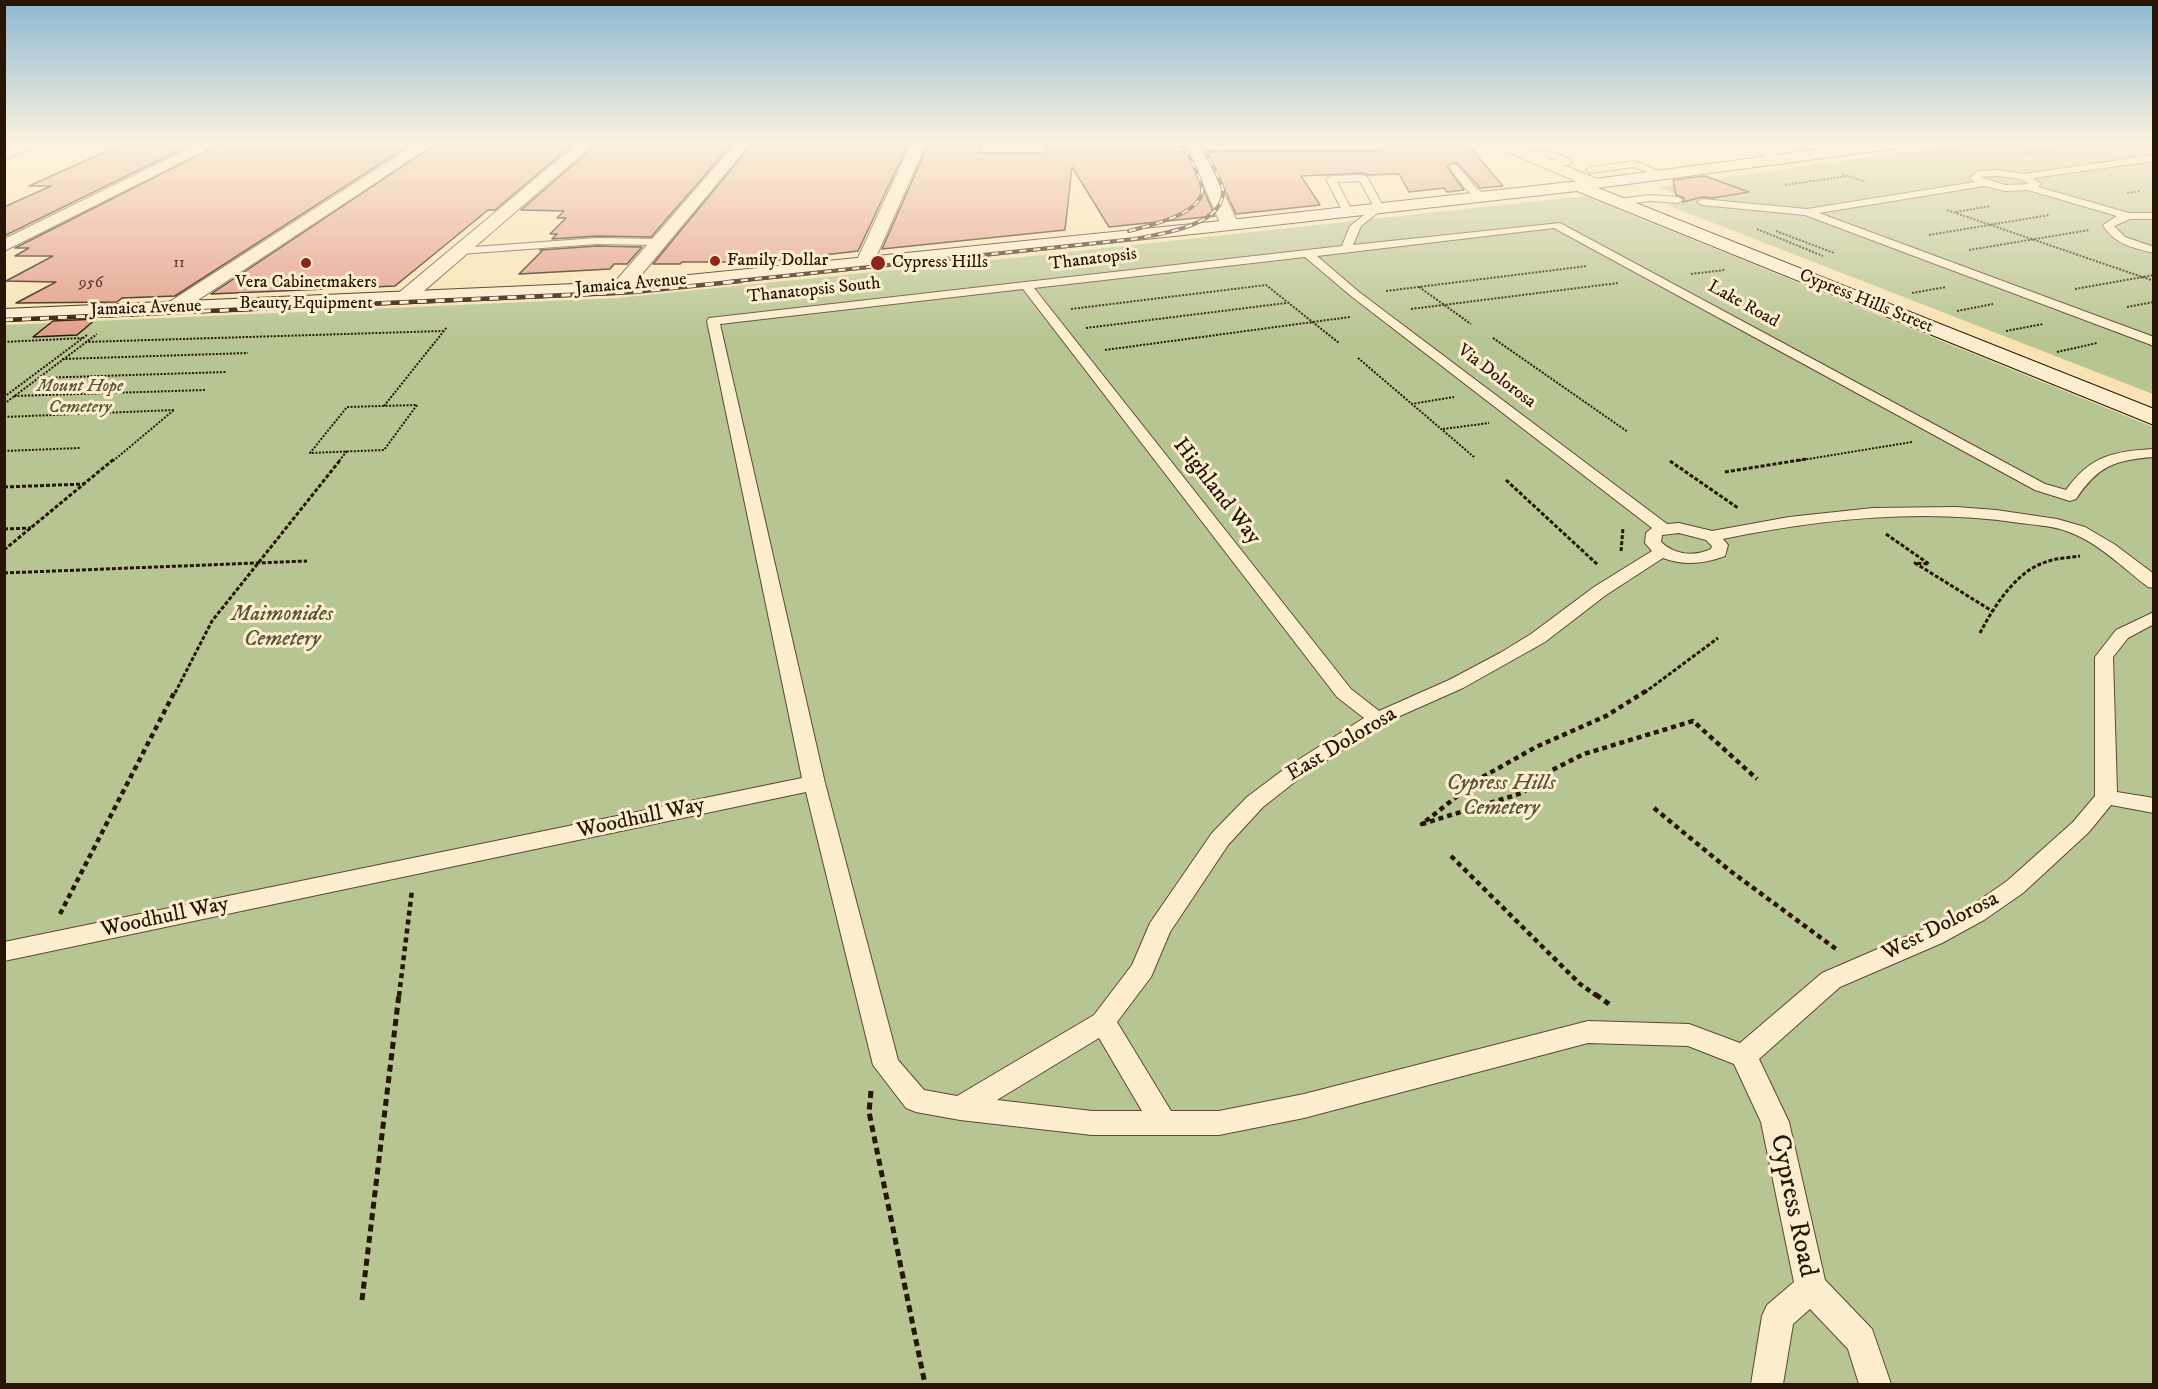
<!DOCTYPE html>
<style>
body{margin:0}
#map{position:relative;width:2158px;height:1389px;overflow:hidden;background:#f9e3b4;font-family:"IM FELL DW Pica",serif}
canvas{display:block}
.frame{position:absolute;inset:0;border:6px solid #291506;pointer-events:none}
</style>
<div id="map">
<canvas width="2158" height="1389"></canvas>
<div class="frame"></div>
</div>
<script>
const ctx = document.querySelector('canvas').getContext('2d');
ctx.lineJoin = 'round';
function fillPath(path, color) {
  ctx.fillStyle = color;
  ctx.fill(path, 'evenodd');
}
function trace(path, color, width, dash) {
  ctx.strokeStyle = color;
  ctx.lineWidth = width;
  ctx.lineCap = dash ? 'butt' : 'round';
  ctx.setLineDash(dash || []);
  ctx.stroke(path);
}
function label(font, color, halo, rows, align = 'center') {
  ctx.font = font + ' "IM FELL DW Pica",serif';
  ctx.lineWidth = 6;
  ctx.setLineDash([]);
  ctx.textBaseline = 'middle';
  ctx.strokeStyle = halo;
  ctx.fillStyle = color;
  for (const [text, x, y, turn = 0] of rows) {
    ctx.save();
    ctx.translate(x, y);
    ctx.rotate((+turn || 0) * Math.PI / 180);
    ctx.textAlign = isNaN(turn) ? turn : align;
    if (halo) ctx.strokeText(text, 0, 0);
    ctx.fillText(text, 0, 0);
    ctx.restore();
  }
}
const green = new Path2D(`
 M1961 144H2153V394L1667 205 1678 202 1677 196 1659 187Z
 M1585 196 2153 427V1384H5L4 325 617 298 1013 258Z`);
const building = new Path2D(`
 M161 144H192L4 236V207L51 186H29L118 146H157Z
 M220 144H411L175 296 122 298 117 302 16 303 56 282 6 281 53 256H15L29 248H15Z
 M436 144 572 145 495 210H488L395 286 211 294Z
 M732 144 651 237 597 236 552 239 557 234H550L566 218H557L564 211 521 210 596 145Z
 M752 144 870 146 908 145 858 251 764 262H682L680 264H653Z
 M982 144 979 153H1045V144H1172L1175 152H1187L1215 216 1109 227 1072 167 1065 230 882 249 928 145Z
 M1387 144 1469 146 1503 186 1480 188 1457 163H1451L1447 167 1464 190 1447 192 1444 188 1409 192 1399 174 1367 175 1363 173 1301 176 1320 205 1236 214 1207 152 1378 151 1385 149Z
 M1705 176 1749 192 1713 198 1702 197 1683 202 1684 198 1676 195 1673 180Z
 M597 246 642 247 627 264H614L610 269 519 274 542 251 540 250Z
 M96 319 77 335 33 337 53 321Z`);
const pathFar3 = new Path2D(`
 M2020 154 2066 147
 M1842 174 1866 182
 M1785 185 1848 176
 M2127 193 2141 191
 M1947 210 2154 281
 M1956 212 1990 206
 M1757 229 1823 256
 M1776 231 1834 253
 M1929 235 2049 215
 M1969 250 2089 230
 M1691 274 1725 270
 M1419 287 1471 324
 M2075 289 2154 275
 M1386 291 1587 266
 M1912 293 1946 287
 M2127 307 2154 302
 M1071 309 1266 285 1339 343
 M1411 309 1618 283
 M1957 311 1993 304
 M1086 328 1286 303
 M2006 331 2043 324
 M1493 338 1628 432
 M4 342 82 338
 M85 342 443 331
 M1105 350 1350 317
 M2057 352 2097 343
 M1358 358 1474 457
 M62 359 248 353
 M38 378 226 372
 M14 396 206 390
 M4 397 87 335
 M4 404 97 334
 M1411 404 1454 397
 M417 405 384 450 310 453 347 407Z
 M384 406 447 327
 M4 417 174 410
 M1443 429 1489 423
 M4 451 80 448
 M113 461 174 410
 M339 461 347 451
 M1796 461 1912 442`);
const pathFar2 = new Path2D(`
 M1670 461 1738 508
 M1725 472 1806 459
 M1506 480 1598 565
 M4 487 85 484
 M4 529 31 528
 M1886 534 1929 564 1915 563 1992 611
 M4 550 114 459
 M1621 551 1623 528
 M4 573 307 561
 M1980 633C1993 608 2015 573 2043 563 2054 558 2068 558 2080 556
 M175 693 212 621 341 459
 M1644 693 1718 638`);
const pathFar1 = new Path2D(`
 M1646 691 1606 716 1536 747 1479 779 1422 824 1522 793 1552 770 1584 754 1693 721 1757 779
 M1654 808 1729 870 1836 949
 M1451 856 1580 984 1597 996
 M60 914 175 691
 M399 996 412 890`);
const path = new Path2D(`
 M1595 994 1609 1004
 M871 1091 869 1112 925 1384
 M362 1300 399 994`);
const lane = new Path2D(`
 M1547 150 1571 160 1573 162 1568 165 1548 167 1545 166V162L1557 160C1543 155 1529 160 1520 154L1524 151Z
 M2154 155V161L2033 178 2041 184 2038 187 2129 213H2154V219H2130L2114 226 2125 237 2154 247V253C2133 248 2114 244 2103 225L2117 216 2028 190 2005 191 1984 186 1819 213 2154 337V346L1805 215 1702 205 1697 202 1702 199 1807 209 1975 182 1970 178 1978 171 1998 170 2024 174ZM1998 176 2021 179 2029 184 2005 185 1980 177Z
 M1634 161 1670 175 1665 178 1633 167 1591 173 1586 170 1591 167Z
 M1451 165H1457L1475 187 1486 195V199C1471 201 1458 178 1449 167Z
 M1363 175 1368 178 1384 208 1361 226 1353 245 1560 223 2045 484 2066 490C2090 456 2114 451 2154 449V457C2114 460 2098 466 2076 499L2070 501 2035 490 1554 228 1317 256 1359 292 1667 524 1679 523 1712 531 1789 517 1873 508 1956 507 1996 510 2057 519 2085 527 2114 544 2154 574V588L2148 587C2123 568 2099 543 2069 532 2054 526 2036 525 2020 523 1921 508 1820 519 1723 539L1728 545 1725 556C1704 564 1684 566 1663 558L1606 595 1545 642 1463 688 1384 723 1301 777 1263 807 1228 845 1170 932 1151 977 1117 1022 1171 1111H1219L1304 1094 1588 1021 1689 1024 1740 1043 1822 973 1924 929 1968 908 2007 881 2073 822 2095 796V657L2116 630 2154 612V624L2128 638 2113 657 2117 792 2154 798V813L2111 805 2089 832 2023 893 1984 920 1942 943 1840 987 1759 1059 1789 1122 1825 1280 1872 1329 1891 1384H1859L1848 1349 1810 1309 1793 1324 1783 1384H1751L1762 1316 1767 1305 1794 1282 1761 1122 1734 1064 1688 1046 1588 1043 1304 1118 1219 1135H1092L960 1120 916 1112 906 1108 873 1065 806 792 4 961V942L802 778 707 321 709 318 1342 246 1350 226 1374 207 1360 181 1337 182 1353 212 1344 214 1326 179 1331 176ZM1305 257 1351 296 1652 528 1646 533 1645 543 1652 551 1594 587 1531 634 1500 653 1449 680 1379 711 1351 689 1034 288ZM1023 289 1337 697 1364 718 1287 767 1247 797 1212 833 1150 923 1132 965 1094 1015 957 1096 924 1090 898 1060 825 783 720 324ZM1679 533 1706 540 1712 546 1711 549C1694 557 1675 555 1661 542L1662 535ZM1099 1038 1142 1111H1092L997 1100Z
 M1651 195 1678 197 1683 200 1678 203 1651 201 1618 205 1613 202 1618 199Z
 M597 238 659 239 664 242 659 245 597 244 460 254 455 251 460 248Z`);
const street = new Path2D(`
 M18 144H39L4 160V150Z
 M198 144H218L4 251V239Z
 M416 144H434L180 312H166L163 308 166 304Z
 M577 144H594L410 303H396L393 299 396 295Z
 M735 144H750L627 292H613L610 288 613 284Z
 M911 144H926L873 264 871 268H857L855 264Z
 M1186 144H1385V145L1378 149 1203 150 1239 225 1236 229H1224L1221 225Z
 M1512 144 1602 181 1604 184 1596 189 1590 187 1507 152 1504 149Z
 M1747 144H1764L1785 161 1782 164H1772Z`);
const secondary = new Path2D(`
 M1860 144H1905L1898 148 1598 188 2154 409V425L1577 191 1212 232 620 294 4 321V309L620 282 1212 222 1579 181Z`);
const railFar1 = new Path2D(`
 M1129 231C1147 226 1205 214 1202 188 1200 174 1189 157 1183 144
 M727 282 1134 239C1159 234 1224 226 1223 191 1222 180 1206 155 1201 144`);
const rail = new Path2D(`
 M4 320 634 292 741 281`);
const markers = [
 [715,261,6,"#8f2418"],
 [306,263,6,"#8f2418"],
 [878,263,8,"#8f2418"]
];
const farNumbernames = [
 ["11",179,264],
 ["956",91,284]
];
const farStreetnames = [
 ["Thanatopsis",1093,260,-7],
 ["Jamaica Avenue",631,285,-5],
 ["Thanatopsis South",814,291,-6],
 ["Cypress Hills Street",1866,302,22],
 ["Lake Road",1743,305,29],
 ["Jamaica Avenue",146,309,-2],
 ["Via Dolorosa",1496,377,37]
];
const farPoinames = [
 ["Family Dollar",727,261],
 ["Cypress Hills",892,263],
 ["Vera Cabinetmakers",306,283,"center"],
 ["Beauty Equipment",306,304,"center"]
];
const farParknames = [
 ["Mount Hope",80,387],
 ["Cemetery",80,408]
];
const streetNames = [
 ["Highland Way",1216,492,52],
 ["East Dolorosa",1342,745,-31],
 ["Woodhull Way",641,819,-12],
 ["Woodhull Way",165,918,-12],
 ["West Dolorosa",1941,927,-27]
];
const parkNames = [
 ["Maimonides",282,615],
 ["Cemetery",282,640],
 ["Cypress Hills",1501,784],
 ["Cemetery",1501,809]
];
const nearStreetnames = [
 ["Cypress Road",1792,1206,78]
];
fillPath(green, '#b7c592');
fillPath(building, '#e39d8c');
trace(building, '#291506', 1.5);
trace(lane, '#5d4832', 2);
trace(street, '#5d4832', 2);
trace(secondary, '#291506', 2);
trace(pathFar3, '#291506', 2, [2, 1.5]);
trace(pathFar2, '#291506', 3, [4, 2]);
trace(pathFar1, '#291506', 4.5, [5, 4]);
trace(path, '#291506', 5, [7, 4.5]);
fillPath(lane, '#fbedce');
fillPath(street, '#fbedce');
fillPath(secondary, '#fbedce');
trace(railFar1, '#291506', 4);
trace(rail, '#291506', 4.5);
trace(railFar1, '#fbedce', 2, [7]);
trace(rail, '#fbedce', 3, [9]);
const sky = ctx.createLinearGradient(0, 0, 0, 339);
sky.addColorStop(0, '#8bb8d4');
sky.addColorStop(0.42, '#fcf2dd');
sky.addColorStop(1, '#fcf2dd00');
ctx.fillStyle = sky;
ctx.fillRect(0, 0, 2158, 339);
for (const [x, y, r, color] of markers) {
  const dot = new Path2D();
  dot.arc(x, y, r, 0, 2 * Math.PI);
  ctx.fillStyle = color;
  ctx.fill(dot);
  trace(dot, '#fbedce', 2);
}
label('16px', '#583728', null, farNumbernames);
label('18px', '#291506', '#fbedce', farStreetnames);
label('18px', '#291506', '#fbedce', farPoinames, 'left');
label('italic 18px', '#5b5337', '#fbedce', farParknames);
label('22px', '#291506', '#fbedce', streetNames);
label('italic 22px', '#5b5337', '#fbedce', parkNames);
label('27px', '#291506', '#fbedce', nearStreetnames);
</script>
